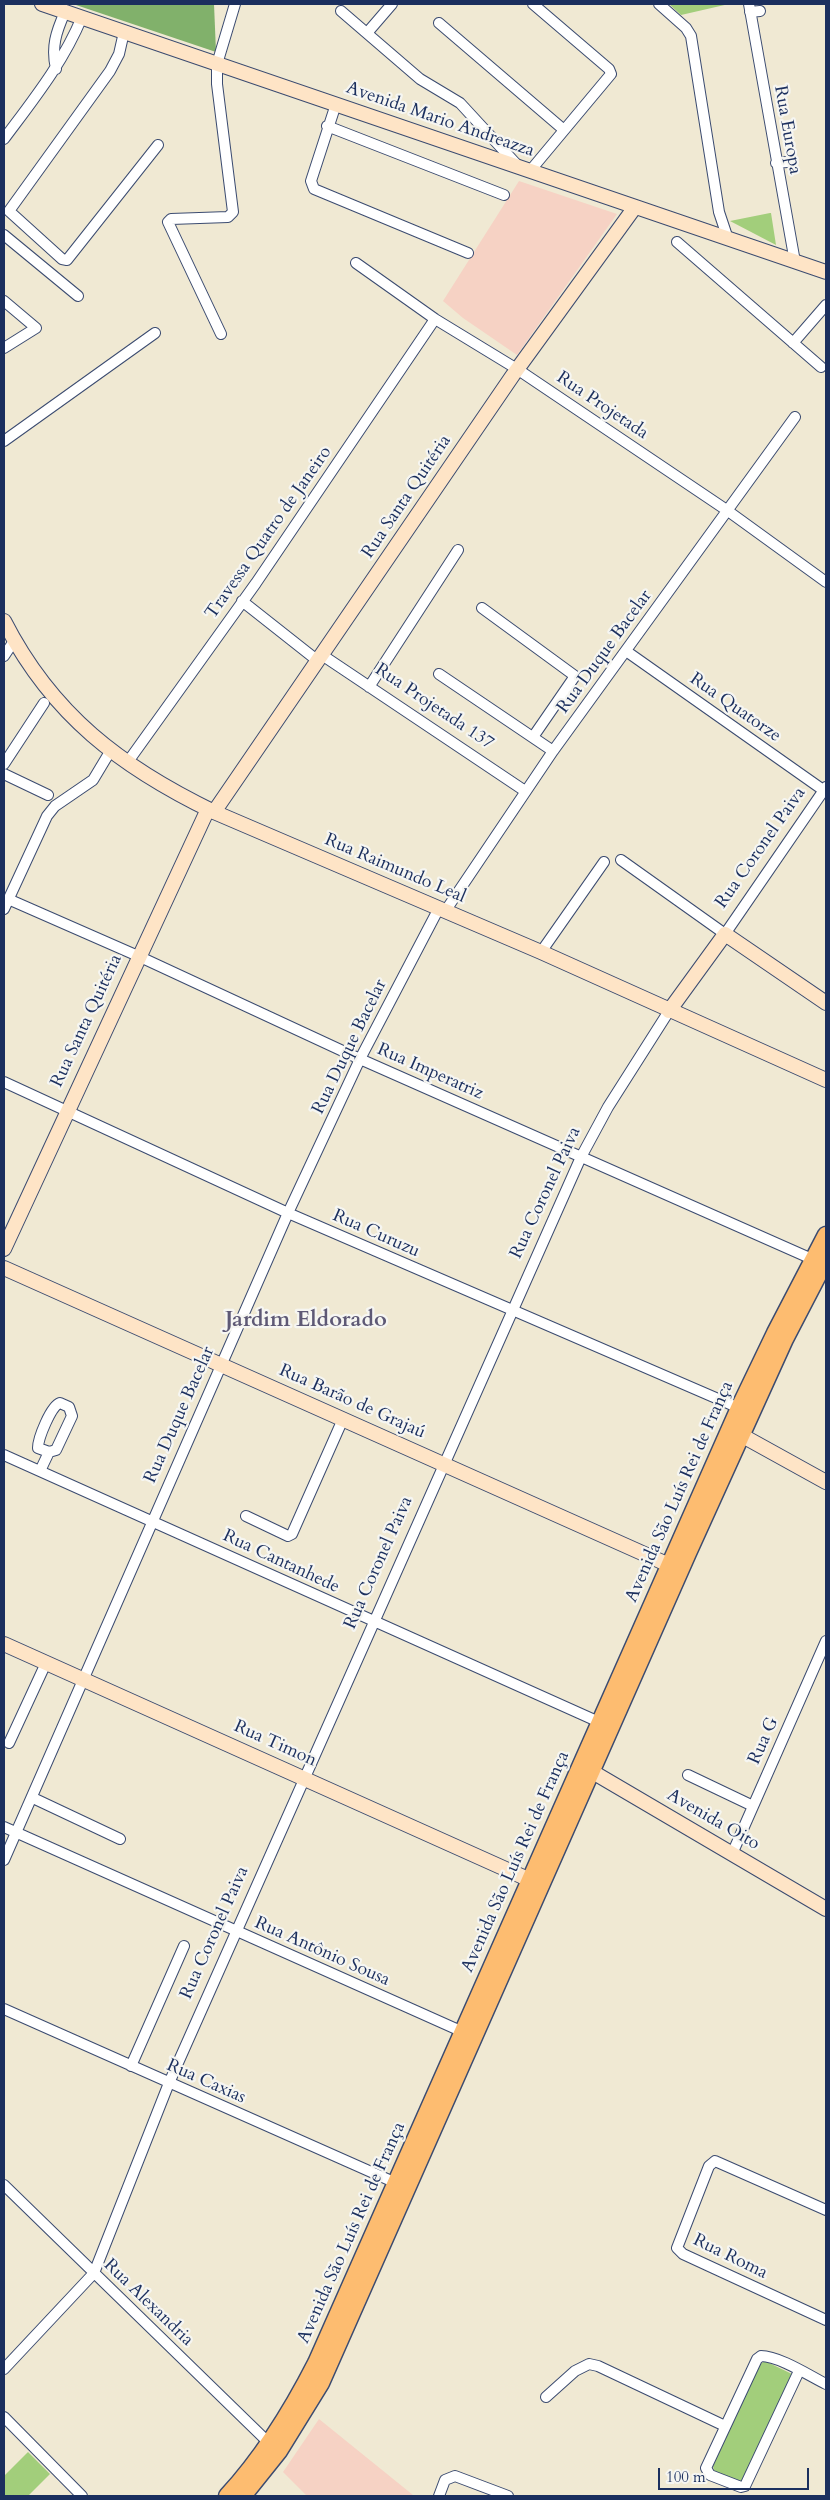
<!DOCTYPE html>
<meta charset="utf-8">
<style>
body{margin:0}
#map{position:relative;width:830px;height:2500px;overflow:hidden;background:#f0e9d3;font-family:Cardo,serif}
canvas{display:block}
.frame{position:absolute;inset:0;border:5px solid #1b2f5e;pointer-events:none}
.scale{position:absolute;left:658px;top:2468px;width:151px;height:22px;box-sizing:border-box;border:2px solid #1b2f5e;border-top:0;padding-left:6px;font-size:15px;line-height:18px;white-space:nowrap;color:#1b2f5e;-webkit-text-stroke:4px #f6f6f2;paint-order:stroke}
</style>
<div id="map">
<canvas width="830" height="2500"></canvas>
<div class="frame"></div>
<div class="scale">100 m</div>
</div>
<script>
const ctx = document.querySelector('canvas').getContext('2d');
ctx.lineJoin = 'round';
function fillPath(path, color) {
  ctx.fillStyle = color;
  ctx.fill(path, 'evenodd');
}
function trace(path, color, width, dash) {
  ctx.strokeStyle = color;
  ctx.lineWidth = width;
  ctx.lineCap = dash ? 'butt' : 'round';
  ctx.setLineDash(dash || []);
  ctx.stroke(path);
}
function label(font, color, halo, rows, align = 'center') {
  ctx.font = font + ' Cardo,serif';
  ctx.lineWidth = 4.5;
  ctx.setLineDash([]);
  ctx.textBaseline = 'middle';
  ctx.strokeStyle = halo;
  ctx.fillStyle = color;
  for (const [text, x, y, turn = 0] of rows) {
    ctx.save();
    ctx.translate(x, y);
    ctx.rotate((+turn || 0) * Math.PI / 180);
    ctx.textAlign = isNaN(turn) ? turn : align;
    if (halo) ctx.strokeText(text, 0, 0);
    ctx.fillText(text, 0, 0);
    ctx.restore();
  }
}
const built = new Path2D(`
 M519 181 617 214 517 355 463 318 443 301Z
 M319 2419 413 2495 307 2496 283 2472Z`);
const green = new Path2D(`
 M669 4H729L681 15Z
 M771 213 776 245 730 221 770 213Z
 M765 2361 792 2374V2376L744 2481 739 2483 714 2471 713 2466 760 2364Z
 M28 2452 50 2474 28 2496H4V2476Z`);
const forest = new Path2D(`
 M73 4H214L216 52Z`);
const street = new Path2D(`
 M659 4 686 28 691 36 719 212 728 239
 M749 4 795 262
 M341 11 420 79 460 103 519 167
 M750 12 760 11
 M439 23 564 130
 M124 32 119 54 110 71 9 211 62 259 67 260 158 145
 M367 33 392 4
 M56 69C51 47 56 32 65 12
 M336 104 311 181 314 189 468 253
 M327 126 504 195
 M4 139C33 100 63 63 82 17
 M776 163 787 162
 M530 171 611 74 609 69 533 4
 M4 235 78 296
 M677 242 821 367
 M356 263 435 319 517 369 728 511 826 582
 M4 301 36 328 4 348
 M221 334 168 222 171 219 228 217 233 212 217 84V64L235 4
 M793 343 826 305
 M4 441 155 333
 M242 601 318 661
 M482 608 575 676 533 737
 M626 651 826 792
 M322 655 525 791
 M4 656 14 641
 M439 674 553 751
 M369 687 458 550
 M127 763 256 583 435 319
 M4 764 44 703
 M4 774 48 795
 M621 860 725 934 826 787
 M8 899 138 956 360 1059 812 1259
 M4 909 47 816 55 806 93 780 111 750
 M446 910 553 751 795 417
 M541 952 604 862
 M4 1082 288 1213 739 1408
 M60 1403 69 1407 72 1416 56 1450 49 1452 38 1448C38 1438 51 1406 60 1403Z
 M4 1455 599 1722
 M40 1471 49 1452
 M246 1516 288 1536 292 1534 343 1419
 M9 1743 46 1663
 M688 1775 753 1806
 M33 1798 120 1839
 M4 1827 463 2032
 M732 1854 826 1641
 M4 1860 288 1213 360 1059 439 908
 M4 2009 396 2183
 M131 2066 184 1946
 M4 2185 270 2444
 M826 2210 715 2161 709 2166 677 2248 683 2254 826 2320
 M4 2369 94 2273 169 2083 581 1157 608 1107 669 1011
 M799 2371 745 2486 741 2487 710 2475 706 2468 757 2359 761 2356C779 2356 810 2376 826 2384
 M546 2397 575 2371 589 2364 598 2366 725 2426
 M4 2417 82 2496
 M439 2496 445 2480 455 2476 508 2496`);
const secondary = new Path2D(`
 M42 4 826 272
 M4 621C52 715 121 767 214 812L541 952 826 1080
 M214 812 513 375 635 207
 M669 1011 725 934 826 1003
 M4 1249 208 809
 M4 1268 669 1565
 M741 1435 826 1482
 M4 1644 530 1880
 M582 1771H591L826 1909`);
const primary = new Path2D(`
 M227 2496C264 2456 291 2412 316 2363L739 1408 775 1333 826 1235
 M243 2496 279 2451 321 2383 688 1553 785 1339 826 1260`);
const streetNames = [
 ["Avenida Mario Andreazza",440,120,19],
 ["Rua Europa",787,130,80],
 ["Rua Projetada",602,406,34],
 ["Rua Santa Quitéria",407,497,-56],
 ["Travessa Quatro de Janeiro",269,533,-55],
 ["Rua Duque Bacelar",605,652,-54],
 ["Rua Projetada 137",434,707,34],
 ["Rua Quatorze",735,708,35],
 ["Rua Coronel Paiva",761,848,-55],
 ["Rua Raimundo Leal",395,869,23],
 ["Rua Santa Quitéria",87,1021,-65],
 ["Rua Duque Bacelar",350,1047,-64],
 ["Rua Imperatriz",430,1072,24],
 ["Rua Coronel Paiva",546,1193,-65],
 ["Rua Curuzu",376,1234,24],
 ["Rua Barão de Grajaú",352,1402,24],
 ["Rua Duque Bacelar",180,1415,-66],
 ["Avenida São Luís Rei de França",680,1492,-66],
 ["Rua Cantanhede",281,1562,25],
 ["Rua Coronel Paiva",379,1563,-66],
 ["Rua G",764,1741,-66],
 ["Rua Timon",275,1744,24],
 ["Avenida Oito",713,1820,30],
 ["Avenida São Luís Rei de França",516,1862,-66],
 ["Rua Coronel Paiva",215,1933,-66],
 ["Rua Antônio Sousa",322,1952,24],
 ["Rua Caxias",206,2082,24],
 ["Avenida São Luís Rei de França",352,2233,-66],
 ["Rua Roma",730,2257,26],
 ["Rua Alexandria",148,2303,44]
];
const districtNames = [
 ["Jardim Eldorado",306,1321]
];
fillPath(built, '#f6d2c4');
fillPath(green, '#a2ce7b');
fillPath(forest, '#81b16b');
trace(street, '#3b4b70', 12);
trace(secondary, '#3b4b70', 16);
trace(primary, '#3b4b70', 19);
trace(street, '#fff', 10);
trace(secondary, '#fee4c6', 14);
trace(primary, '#fdbc70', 16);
label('18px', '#1b2f5e', '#f6f6f2', streetNames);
label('bold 22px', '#5e5975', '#f6f6f2', districtNames);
</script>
